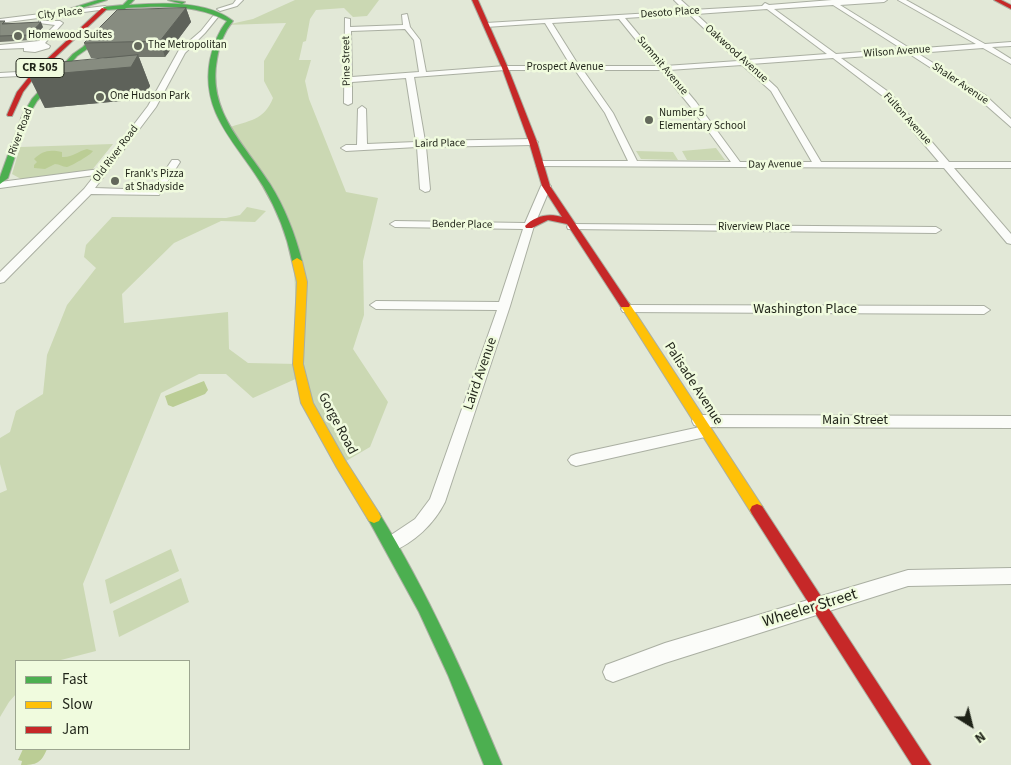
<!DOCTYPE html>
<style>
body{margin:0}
#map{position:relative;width:1011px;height:765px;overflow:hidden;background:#e2e8d7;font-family:"Source Sans 3",sans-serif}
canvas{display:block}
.legend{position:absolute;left:15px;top:660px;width:175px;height:90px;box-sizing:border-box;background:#f0fbde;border:1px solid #9ca58f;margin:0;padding:6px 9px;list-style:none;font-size:15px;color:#1f2318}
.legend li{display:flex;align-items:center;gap:10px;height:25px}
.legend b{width:25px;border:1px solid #9ca58f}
.north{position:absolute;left:946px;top:700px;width:50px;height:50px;-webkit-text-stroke:4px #f0fbde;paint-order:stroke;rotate:144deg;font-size:14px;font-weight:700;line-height:20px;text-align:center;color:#1f2318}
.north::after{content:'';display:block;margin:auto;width:18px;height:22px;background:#1f2318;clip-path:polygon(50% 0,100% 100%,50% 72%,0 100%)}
</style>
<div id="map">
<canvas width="1011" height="765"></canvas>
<ul class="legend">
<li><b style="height:6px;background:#4caf50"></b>Fast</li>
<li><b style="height:6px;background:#ffc107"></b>Slow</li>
<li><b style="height:6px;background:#c62828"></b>Jam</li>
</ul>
<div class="north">N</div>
</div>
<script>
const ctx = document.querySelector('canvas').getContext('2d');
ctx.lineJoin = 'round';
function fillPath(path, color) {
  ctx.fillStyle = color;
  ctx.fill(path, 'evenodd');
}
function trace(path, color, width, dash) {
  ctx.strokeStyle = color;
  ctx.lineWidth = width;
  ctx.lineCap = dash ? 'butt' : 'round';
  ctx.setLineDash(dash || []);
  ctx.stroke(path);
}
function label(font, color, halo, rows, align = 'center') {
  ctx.font = font + ' "Source Sans 3",sans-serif';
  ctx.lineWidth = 5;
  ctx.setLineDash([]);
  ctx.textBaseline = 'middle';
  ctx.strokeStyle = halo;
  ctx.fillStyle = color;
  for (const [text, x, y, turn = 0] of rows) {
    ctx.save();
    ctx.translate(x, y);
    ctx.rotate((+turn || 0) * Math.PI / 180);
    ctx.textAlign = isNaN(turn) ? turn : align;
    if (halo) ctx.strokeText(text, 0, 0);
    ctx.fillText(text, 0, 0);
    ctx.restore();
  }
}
const green = new Path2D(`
 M295 0H379L367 16 353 17 344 8 316 10 310 19 306 41 303 42 299 60H311L305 81 309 99 346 192 378 198 363 261 364 315 353 349 388 402 370 447 341 464 300 377 253 398 226 374H199L161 393 83 584 96 651 57 661H16V694L9 702 0 717V493L7 490 0 464V438L10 432 16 411 43 394 47 355 67 305 96 268 84 257 86 245 112 217 226 218 240 215 247 207 266 211 255 222 221 221 174 243 122 294 124 323 228 312 229 349 248 363 298 364 293 241 228 128C249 120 264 121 273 98L264 81V61L286 23 226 25 253 19Z
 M113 144 92 170 21 179 12 174 20 147Z
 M716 148 725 160H687L682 151Z
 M636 151 673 152 678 160 641 159Z
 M171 549 179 571 110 604 105 580Z
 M181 578 189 602 119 637 113 611Z`);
const water = new Path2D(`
 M87 149 93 151C91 155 71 166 67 167 62 167 60 164 55 164L45 169 34 168V165L37 162 34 159C42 151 49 149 62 152V157C72 158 78 151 87 149Z
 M204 381 208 390 205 394 173 407 168 405 165 396Z
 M23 749H47C41 763 37 765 21 765L22 761 18 760Z`);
const street = new Path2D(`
 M236 0H243L237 6 220 11 217 9 233 4Z
 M674 0H681L692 10 762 6 765 3 769 5 832 0H887L884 2 840 5 911 49 976 44 898 0H906L985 44 1011 42V46L992 47 1011 59V64L983 48 917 53 985 95 1011 119V127L979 99 908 53 841 58 890 93 949 162H1011V168H954L1011 234V244L1007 243 944 168 536 166V162L539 161H628L605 113 575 70H505L414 77 425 141 533 139 538 142 533 145 426 147 430 189 429 191 425 192 420 189 417 147 346 151 341 148 346 145H357L358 109 362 106 366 109 367 144 416 142 406 78 352 82V103L348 105 344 103 345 18 350 19V27L403 25 402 15 407 14 410 27 420 40 426 72 505 66H571L545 23 486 27 483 25 486 23 685 11ZM833 5 902 49 836 54 774 9ZM767 9 827 54 746 60 696 14ZM689 14 738 61 665 66 625 18ZM619 19 657 66H579L552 23ZM405 29 414 40 419 72 352 77 351 31ZM833 58 884 97 939 162H821L777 88 751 64ZM742 65 771 91 812 162H740L696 102 669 70ZM583 70H661L690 106 731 162 637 161 613 113Z
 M105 6 108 8 107 9 0 23V19Z
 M213 16 218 17 205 33 185 53 156 107 95 188 152 190 172 160H178L180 162 159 195 91 194 4 282 0 283V272L84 189 95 175 0 188V182L100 169 148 106 179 50 201 31Z
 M39 21H60L63 23 45 43 50 46 49 48 35 52 24 51V48L0 49V45L39 41 55 25 39 23Z
 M35 71H38V75L0 77V73Z
 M546 183 551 186 534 226 510 306 445 502C434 524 414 543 391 552L385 549 383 544 385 539 415 519 430 499 497 310 376 309 370 305 376 301 499 302 523 229 395 227 390 224 395 221 525 223 541 186Z
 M572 224 936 227 941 230 936 233 568 229 567 227 568 225Z
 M627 305 984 306 990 310 984 314 623 312 621 309Z
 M699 415 1011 416V428L709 427 712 431 710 435 705 437 576 466 571 464 568 460 571 456 576 454 700 427 694 425 692 421 694 417Z
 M1011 568V584L908 586 665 663 613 682 606 679 603 672 606 665 665 643 908 570Z`);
const fast = new Path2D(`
 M98 0H107L72 11 69 9Z
 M128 0H134L129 5C161 3 206 0 233 21 224 32 219 45 217 59 207 112 244 143 270 184 285 208 295 234 302 261L300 263 297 264 292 261C287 235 277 210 263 186 238 144 200 114 210 60 213 46 218 32 227 21 197 4 159 6 126 8L87 49 77 56 37 101 28 116 8 178 0 184V177L22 116 32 99 73 54 83 47 120 9 105 10 103 7 123 5Z
 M168 0 185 2 182 4Z
 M374 511 379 513C428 593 466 678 502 765H484L448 675 419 612 367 517 369 513Z`);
const slow = new Path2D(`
 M297 258 302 261 307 282 303 364 313 403 345 460 379 513 381 517 379 521 374 523 369 521 337 468 301 403 293 364 297 282 292 261Z
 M625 302 629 303 762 506 764 510 762 514 757 516 752 514 620 305Z`);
const jam = new Path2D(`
 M472 0H478L508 68 537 142 550 186 630 305 629 307H621L567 224 548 220 532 228H526L525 226C535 216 548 213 562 217L542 186 529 142 502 68Z
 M994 0H1001L1011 5V9Z
 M102 8 107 9 37 74 23 92 12 116H8L7 115 17 92 33 72Z
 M757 504 762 506 931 765H912L752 514 750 510 752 506Z`);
const wall = new Path2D(`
 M186 8 191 22 165 57H139L150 86 143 99 45 108 29 76 107 58H91L84 43Z
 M0 21 7 23 43 27 31 40 0 42Z`);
const shadedWall = new Path2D(`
 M186 8 191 22 165 57 160 41Z
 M41 22 43 27 31 40 29 35Z
 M138 55 150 86 143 99 45 108 29 76Z`);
const building = new Path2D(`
 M186 8 160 41 84 43 117 10Z
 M0 21H5L2 24 41 22 29 35 0 36Z
 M138 55 131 67 29 76 43 64Z`);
const markers = [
 [18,36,5,"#63685b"],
 [138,46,5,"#63685b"],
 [100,97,5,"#63685b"],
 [649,120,5,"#63685b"],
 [115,181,5,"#63685b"]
];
const farStreetnames = [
 ["Desoto Place",670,13,-4],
 ["City Place",60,14,-6],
 ["Wilson Avenue",897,52,-4],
 ["Oakwood Avenue",736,54,42],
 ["Pine Street",347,61,-91],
 ["Summit Avenue",662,66,50],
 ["Prospect Avenue",565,68],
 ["Shaler Avenue",960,84,34],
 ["Fulton Avenue",907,119,48],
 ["River Road",21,132,-69],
 ["Laird Place",440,144,-1],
 ["Old River Road",116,154,-53],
 ["Day Avenue",775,165,-1],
 ["Bender Place",462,225,1],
 ["Riverview Place",754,228]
];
const farPoinames = [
 ["Homewood Suites",28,36],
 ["The Metropolitan",148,46],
 ["One Hudson Park",110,97],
 ["Number 5",659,114],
 ["Elementary School",659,127],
 ["Frank's Pizza",125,175],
 ["at Shadyside",125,188]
];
const shields = [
 [40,68,48]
];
const shieldNames = [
 ["CR 505",40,68]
];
const streetNames = [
 ["Washington Place",805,310],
 ["Laird Avenue",481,374,-71],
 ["Palisade Avenue",693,384,57],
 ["Main Street",855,421],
 ["Gorge Road",337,424,62]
];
const nearStreetnames = [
 ["Wheeler Street",810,609,-17]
];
fillPath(green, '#cbd8b3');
fillPath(water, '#bbcd95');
trace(street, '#aaafa2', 2);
trace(fast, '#aaafa2', 2);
trace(slow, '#aaafa2', 2);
trace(jam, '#aaafa2', 2);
fillPath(street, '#fbfcf9');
fillPath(fast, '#4caf50');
fillPath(slow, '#ffc107');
fillPath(jam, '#c62828');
fillPath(wall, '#74786e');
fillPath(shadedWall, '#5e625a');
fillPath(building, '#878c80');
trace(building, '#5e625a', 1);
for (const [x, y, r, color] of markers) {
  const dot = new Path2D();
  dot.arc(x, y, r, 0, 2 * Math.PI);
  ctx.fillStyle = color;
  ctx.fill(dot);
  trace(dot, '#f0fbde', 2);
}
label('11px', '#1f2318', '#f0fbde', farStreetnames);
label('11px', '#1f2318', '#f0fbde', farPoinames, 'left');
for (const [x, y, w] of shields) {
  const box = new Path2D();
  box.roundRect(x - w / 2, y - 9.5, w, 19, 4);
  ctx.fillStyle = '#f0fbde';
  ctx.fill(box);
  trace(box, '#1f2318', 1);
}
label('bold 12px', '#1f2318', null, shieldNames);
label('14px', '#1f2318', '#f0fbde', streetNames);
label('16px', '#1f2318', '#f0fbde', nearStreetnames);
</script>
